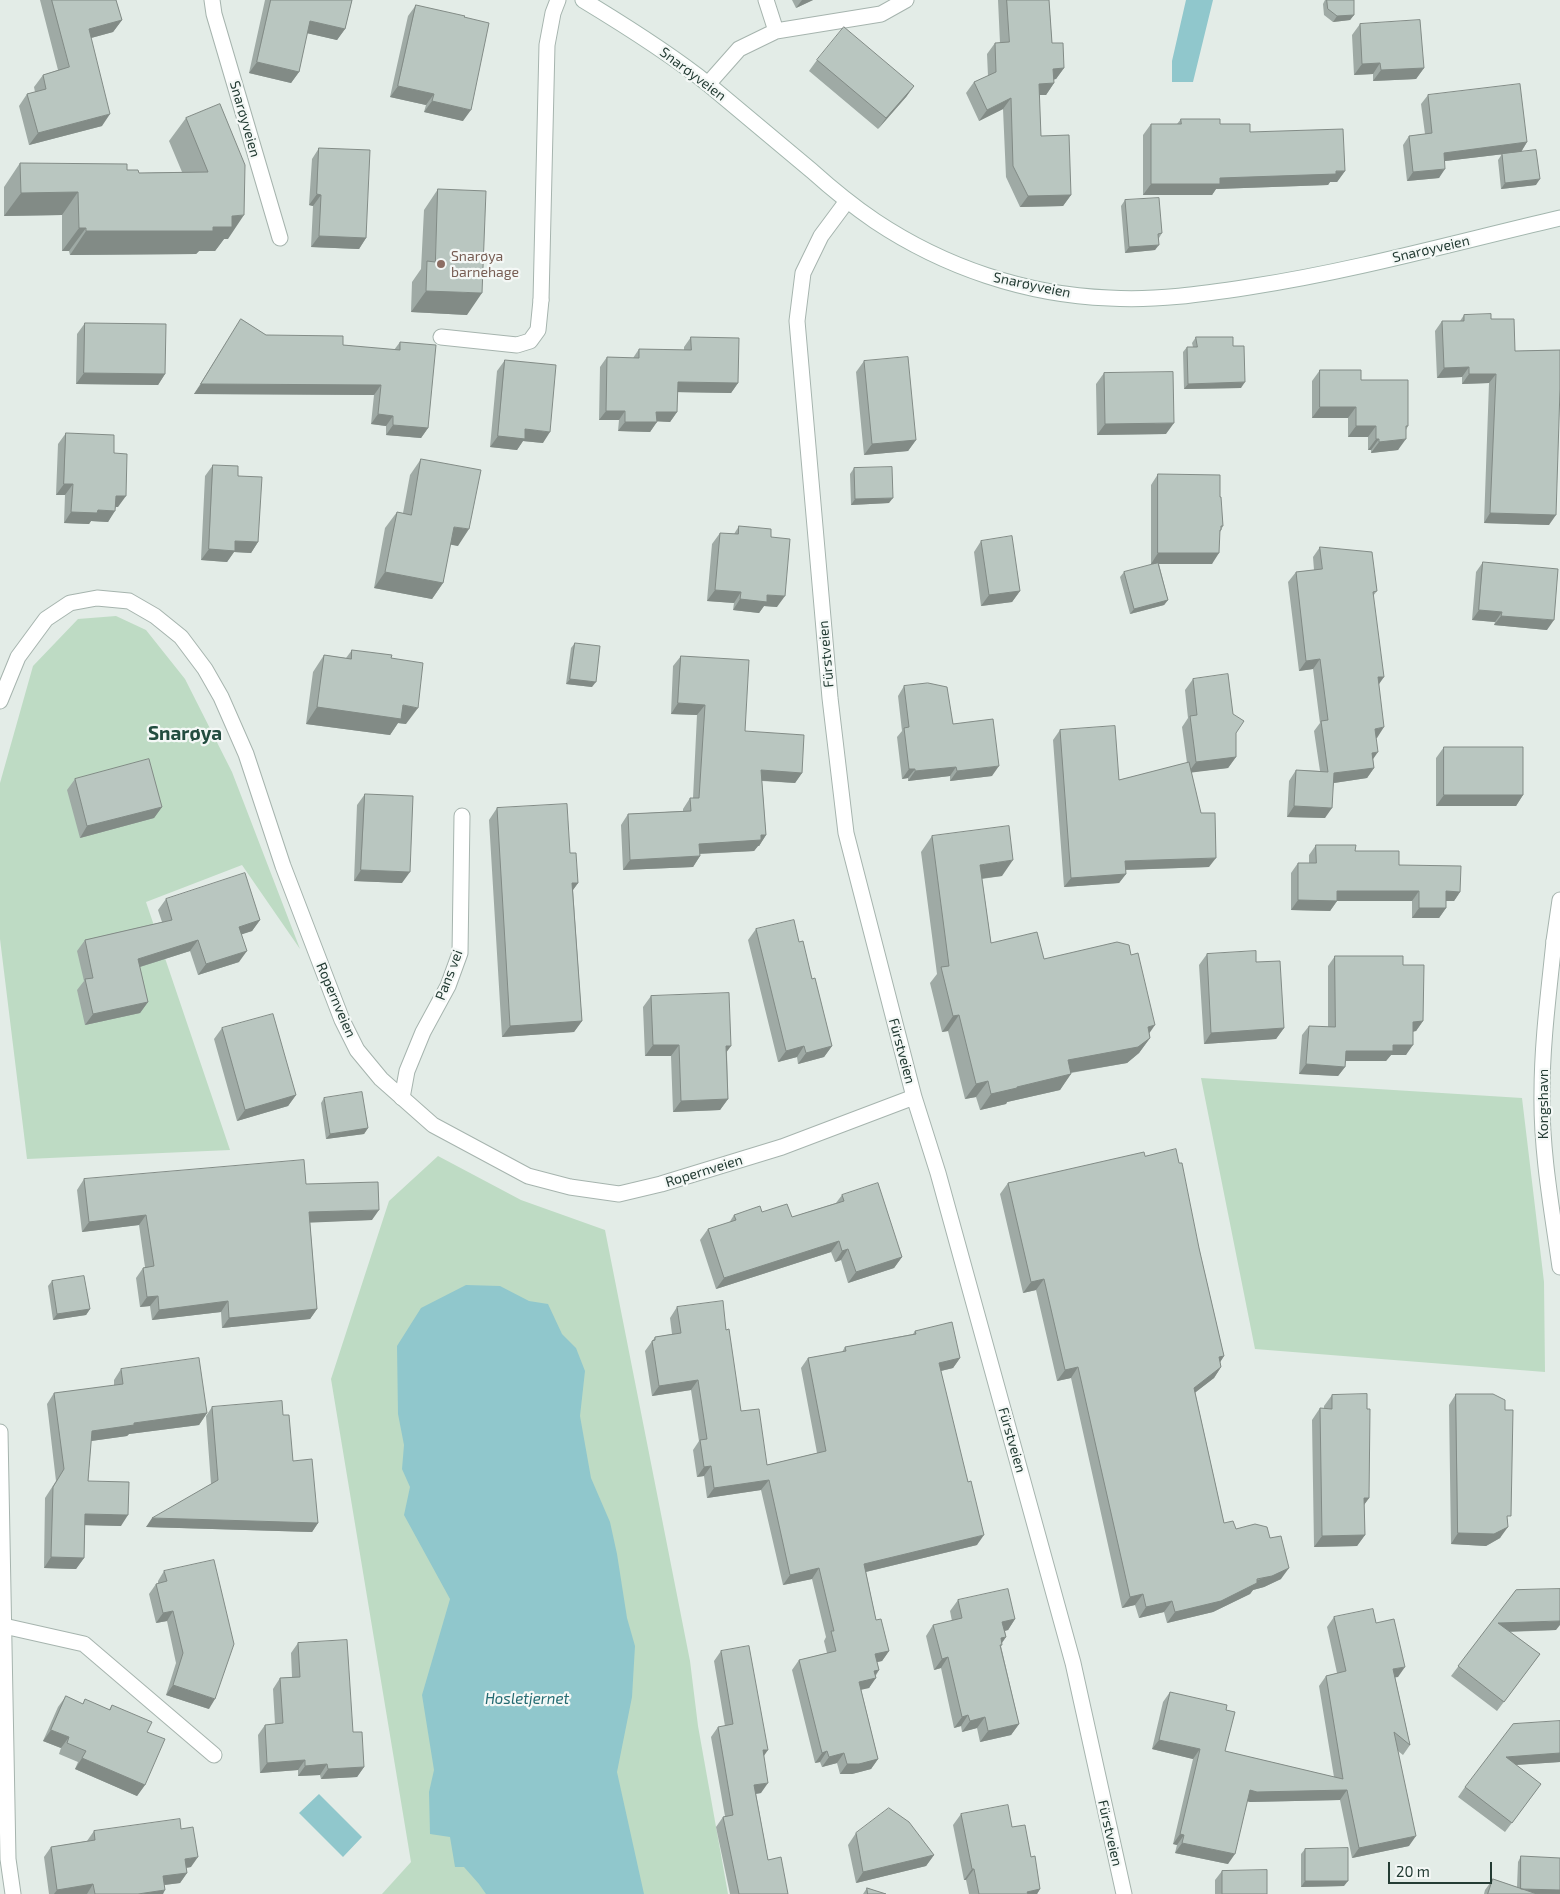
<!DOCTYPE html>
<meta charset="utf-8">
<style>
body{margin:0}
#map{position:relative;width:1560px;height:1894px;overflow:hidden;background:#e3ece7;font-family:"Exo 2",sans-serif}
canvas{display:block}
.scale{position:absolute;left:1388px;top:1862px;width:104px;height:22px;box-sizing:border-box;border:2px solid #243c34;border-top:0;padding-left:6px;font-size:15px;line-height:18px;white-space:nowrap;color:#243c34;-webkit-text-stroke:4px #f4f8f6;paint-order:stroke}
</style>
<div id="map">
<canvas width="1560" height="1894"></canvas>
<div class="scale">20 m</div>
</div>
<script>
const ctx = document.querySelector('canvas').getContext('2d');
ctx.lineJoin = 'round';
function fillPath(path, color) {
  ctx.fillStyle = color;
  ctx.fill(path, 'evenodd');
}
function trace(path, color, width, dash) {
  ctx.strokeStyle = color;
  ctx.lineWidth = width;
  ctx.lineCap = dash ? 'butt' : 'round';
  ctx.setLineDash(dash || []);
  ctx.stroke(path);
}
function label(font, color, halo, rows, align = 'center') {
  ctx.font = font + ' "Exo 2",sans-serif';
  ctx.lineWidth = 4.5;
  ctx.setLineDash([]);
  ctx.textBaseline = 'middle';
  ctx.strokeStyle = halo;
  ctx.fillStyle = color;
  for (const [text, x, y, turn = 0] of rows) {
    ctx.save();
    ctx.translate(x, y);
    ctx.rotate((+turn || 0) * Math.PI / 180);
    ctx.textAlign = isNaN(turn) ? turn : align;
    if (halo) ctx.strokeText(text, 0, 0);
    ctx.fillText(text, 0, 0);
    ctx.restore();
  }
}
const green = new Path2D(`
 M116 616 146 630 185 679 232 772 300 949 242 865 146 902 230 1150 27 1159 0 939V783L33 666 78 619Z
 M1201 1078 1522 1098 1544 1282 1545 1372 1255 1349Z
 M438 1156 521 1200 605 1230 690 1661 698 1726 728 1894H382L411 1862 331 1379 389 1201Z`);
const water = new Path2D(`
 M1186 0H1213L1193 82H1172V61Z
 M466 1285 500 1286 529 1301 548 1304 562 1334 576 1348 585 1371 580 1416 591 1478 610 1522 617 1554 627 1618 635 1646 632 1697 617 1772 644 1894H486L479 1884 464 1867H455L450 1837 430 1834 429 1792 434 1770 422 1695 450 1599 404 1515 410 1487 402 1469 404 1445 398 1414 397 1346 421 1308Z
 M319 1794 362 1837 343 1857 299 1813Z`);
const lane = new Path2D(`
 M766 0 776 31
 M708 84 739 49 776 31 881 14 906 0
 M441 337 517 345 530 341 538 330 541 300
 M1554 941C1549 991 1542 1042 1542 1093 1541 1151 1552 1210 1560 1267
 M402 1098 407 1071 423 1032 448 986 460 953 462 816
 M4 1626 84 1644 214 1755`);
const street = new Path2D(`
 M212 0 214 14 280 238
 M847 201 821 236 803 273 797 321 830 698 846 833 914 1097 938 1173 1073 1663 1124 1894
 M541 300 547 45 553 13 558 0
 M0 701 18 657 46 619 70 603 97 598 129 601 155 616 181 637 205 669 221 697 246 754 283 866 342 1020 357 1050 381 1079 433 1125 528 1176 570 1187 619 1194 661 1184 782 1147 914 1097
 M1560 900 1554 941 1560 943
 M0 1432 8 1859 13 1894`);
const secondary = new Path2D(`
 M583 0C626 26 669 53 708 84 743 113 777 142 812 171 832 189 853 206 875 221 944 267 1026 295 1109 298 1155 301 1203 294 1249 287 1354 271 1457 242 1560 218`);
const wall = new Path2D(`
 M40 0H116L122 20 113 32 91 38 102 126 29 145 19 106 27 94 35 92 34 87 43 75 58 70Z
 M265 0H352L345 29 337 40 307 33 299 72 291 83 249 73Z
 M792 0H813L796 8Z
 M998 0H1049L1052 43 1064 68 1056 79 1053 80 1054 83 1046 95H1039L1041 136 1071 195 1063 206 1020 207 1006 177 1003 109 979 121 966 93 974 82 988 76 987 54 995 43H1000Z
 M1325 0H1354V15L1350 20 1333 22 1324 15 1323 4Z
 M416 5 464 17 463 121 424 112 426 105 390 97 408 16Z
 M1360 24 1424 68 1416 79 1373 81V74L1354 75 1352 35Z
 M817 60 914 86 906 97 878 129 809 71Z
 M1428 95 1527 142 1521 152 1445 161 1439 178 1407 181 1403 145 1409 136 1425 134 1421 104Z
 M220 104 228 239H224L215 251H199L196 254 70 255 69 251H62V215L4 216V187L20 163 127 170 139 173 182 172 169 141 186 118Z
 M1181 119 1220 124 1250 132 1345 171 1337 182H1330L1328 185 1216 189 1212 195H1143V135L1151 124H1177Z
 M319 148 366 238 359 249 311 247 313 206 309 205 312 159Z
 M1502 154 1536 185 1501 189 1498 160Z
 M438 189 467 315 411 312 412 282 421 269 424 210Z
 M1125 200 1162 233 1159 238 1155 250 1125 253 1121 206Z
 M1464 315 1491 319 1515 351 1560 350V398L1549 525 1484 523 1489 383 1462 384V377L1437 378 1435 331 1442 321H1460Z
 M241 319 266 335 343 345 394 350 400 342 428 428 421 438 386 435V426L371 424 374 395 194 394Z
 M85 323 165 374 158 385 76 384 77 334Z
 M691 337 738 383 731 393 677 392V412L670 422 657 421 650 432 618 431 619 420H599L600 367 607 357 633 358 639 349 684 350V347Z
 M1196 337 1233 346 1241 388 1184 389 1183 352 1187 347H1193L1192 343Z
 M505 360 543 443 523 441 517 450 490 447 497 371Z
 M864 361 916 440 908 451 864 455 856 372Z
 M1320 370 1361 380 1408 426 1406 430 1398 450 1371 453V450H1368V437H1348V418H1312V381Z
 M1104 373 1166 434 1097 435 1096 384Z
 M66 433 114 453 118 507H116L108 522 91 521 89 524 64 523 65 495H56L58 444Z
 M421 459 458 546 450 544 443 583 432 599 374 588 385 528 397 512 403 513 410 475Z
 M213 465 238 476 258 542 251 553 234 552 227 562 201 560 205 476Z
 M854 468 889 503 851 505 850 474Z
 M1158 474 1220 497 1223 526 1220 532 1212 564H1159L1168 600 1164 605 1130 614 1120 577 1124 572 1155 564H1151V485Z
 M739 526 771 537 777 607 764 606 759 613 733 610 734 603 707 601 712 544 720 533 734 534Z
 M981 541 1020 591 1012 602 981 606 974 552Z
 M1320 547 1377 591 1373 596 1378 685 1377 738H1376L1373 759 1374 768 1367 778 1334 783 1325 818 1287 817 1289 781 1296 770 1320 771 1314 731 1320 723 1313 669 1299 671 1288 582 1296 572 1314 570 1313 557Z
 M1483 562 1547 630 1494 625 1495 622 1472 620 1476 572Z
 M575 643 592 687 566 684 571 648Z
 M352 650 391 658 406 724 398 723 390 735 306 724 313 672 324 655 346 658Z
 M681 656 745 731 802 773 795 783 762 781 766 835 759 846H758L754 851 700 854V856L693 867 623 870 621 825 628 814 683 811V809L690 798H693L697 715 671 714 673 666Z
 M1193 679 1236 733V757L1228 768 1191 772 1209 867 1125 870 1126 874 1119 883 1064 887 1053 740 1060 730 1119 780 1187 763 1182 727 1188 718 1185 690Z
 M904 686 953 724 992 776 950 781V776L908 781V778L902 779 897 737 902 731 898 696Z
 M1444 747 1523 795 1516 806H1436V758Z
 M75 779 162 807 154 818 80 838 67 790Z
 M365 794 402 883 354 881 357 805Z
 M497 808 570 853 578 883 573 890 582 1021 574 1032 502 1037 489 820Z
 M932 836 1002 876 982 879 991 943 1044 959 1149 1033 1150 1038 1139 1053 1127 1063 1071 1073 1060 1090 1007 1102 1006 1104 980 1110 976 1097 965 1099 948 1031 942 1032 930 983 937 974 921 852Z
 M1316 845 1355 851 1399 865 1460 892 1454 901H1446V908L1439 918H1412V901H1337L1330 911 1291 910V873L1298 863H1309V855Z
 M166 899 260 920 252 931 241 934 239 962 198 975 190 951 140 967 148 1002 140 1013 85 1025 77 990 84 981 77 951 85 940 162 922 158 910Z
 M756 929 799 942 812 979 832 1046 824 1057 798 1064 797 1057 778 1062 748 940Z
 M1207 954 1256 962 1284 1028 1276 1039 1204 1044 1199 965Z
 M1335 956 1403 965 1423 1021 1416 1031 1413 1032 1406 1055H1391L1386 1061H1346L1345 1067 1338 1076 1299 1074 1302 1035 1309 1026 1328 1027V966Z
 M651 996 727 1052 728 1099 720 1110 673 1112 671 1056H645L643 1007Z
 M222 1028 296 1095 288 1106 237 1121 214 1039Z
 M324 1098 368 1128 364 1134 326 1139 321 1103Z
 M1145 1156 1199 1248 1224 1356 1220 1362 1221 1367 1214 1378 1195 1392 1224 1523 1236 1529 1270 1538 1281 1579 1264 1587 1253 1590 1250 1594 1213 1612 1167 1623 1164 1612 1139 1618 1135 1605 1122 1608 1071 1378 1057 1381 1036 1290 1023 1293 1000 1194 1008 1183Z
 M84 1179 306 1184 372 1220 310 1222 317 1309 310 1319 222 1328 221 1312 152 1320 150 1306 140 1307 136 1278 143 1268 145 1267 139 1225 82 1232 77 1190Z
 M842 1195 902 1257 894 1268 848 1283 841 1260 835 1262 831 1252 716 1289 700 1240 708 1229 729 1223 734 1215 762 1212 792 1217 836 1203Z
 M52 1281 90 1309 86 1315 53 1320 48 1286Z
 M677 1307 726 1330 741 1411 767 1465 817 1453 801 1368 808 1358 842 1352 845 1347 913 1334 915 1331 960 1358 953 1368 941 1371 977 1545 866 1572 876 1620 889 1651 882 1661 877 1662 879 1670 869 1688 861 1689 878 1759 871 1769 852 1774H840L837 1763 822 1767 820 1762 815 1763 792 1670 799 1660 827 1653 824 1641 826 1637 812 1579 783 1585 761 1490 707 1498 704 1476 697 1477 693 1450 699 1441 691 1390 652 1396 645 1351 655 1337 672 1334 670 1318Z
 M121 1369 207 1413 199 1425 129 1434 127 1436 91 1441 88 1481 121 1526 85 1525 84 1558 76 1569 44 1568 45 1498 56 1481 47 1404 54 1393 114 1386V1380Z
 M1456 1394 1508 1521 1500 1538 1486 1546 1451 1544 1449 1405Z
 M1332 1395 1369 1498 1364 1505 1365 1535 1357 1546 1314 1547 1312 1420 1320 1408 1324 1409V1406Z
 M212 1407 283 1415 293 1461 318 1523 312 1532 146 1527 211 1484 206 1416Z
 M164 1571 209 1709 166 1695 176 1663 167 1621 156 1623 149 1594 156 1584H158V1581Z
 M1516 1590 1556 1630 1510 1632 1540 1654 1497 1711 1451 1676Z
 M958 1600 1015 1619 1008 1630 1005 1631 1006 1637 1002 1643V1645L1001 1646 1019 1724 1011 1735 980 1742 977 1728 962 1732 961 1726 954 1728 941 1668 934 1670 926 1636 933 1625 952 1621 950 1611Z
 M1334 1617 1376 1623 1398 1677H1395L1410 1745 1403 1755 1398 1751 1409 1846 1352 1858 1340 1800 1250 1802 1247 1801 1228 1864 1175 1853 1177 1845 1173 1844 1193 1759 1152 1749 1163 1702 1170 1692 1226 1710 1225 1751 1334 1777 1319 1686 1326 1676 1337 1673 1327 1627Z
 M298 1643 353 1732 364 1767 357 1777 321 1779 320 1775 298 1776V1770L260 1773 258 1735 265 1725 275 1724 273 1689 280 1678 292 1677 291 1653Z
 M721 1651 764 1756 761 1793 756 1794 768 1860 788 1894H730L716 1827 723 1817 725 1816 711 1737 718 1727 725 1726 714 1661Z
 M66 1696 83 1704 85 1699 109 1710 112 1705 147 1732 145 1785 137 1796 75 1769 78 1762 59 1754 61 1748 43 1741 58 1707Z
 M1560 1721V1762L1516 1765 1541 1784 1505 1832 1458 1797 1465 1787Z
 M961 1814 1012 1827 1031 1857 1040 1889 1037 1894H969L966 1880H964L953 1825Z
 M181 1829 191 1867 186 1868 187 1873 180 1883 164 1885 163 1894H49L44 1857 51 1847 87 1841 94 1831Z
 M856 1833 934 1855 926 1866 856 1883 848 1845Z
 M1305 1849 1344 1886 1301 1887V1854Z
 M1521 1856 1560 1894H1484L1485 1890 1493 1879 1517 1887 1518 1862Z
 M1222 1871 1267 1894H1215V1880Z
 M867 1888 886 1894H863Z`);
const shadedWall = new Path2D(`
 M802 0H813L796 8Z
 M1354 15 1350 20 1333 22 1337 16Z
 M122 20 113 32 80 41 89 29Z
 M310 21 345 29 337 40 302 32Z
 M257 62 299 72 291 83 249 73Z
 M1380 63 1373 74 1354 75 1362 64Z
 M1064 68 1056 79 1045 80 1053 69Z
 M1424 68 1416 79 1373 81 1381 70Z
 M1054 83 1046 95H1031L1039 84Z
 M398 86 434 94 426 105 390 97Z
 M914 86 906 97 878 129 886 118Z
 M1011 98 1003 109 979 121 987 110Z
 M432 101 471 110 463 121 424 112Z
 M110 114 102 126 29 145 38 133Z
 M1527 142 1521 152 1437 162 1444 153Z
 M1445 169 1439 178 1407 181 1413 172Z
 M1345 171 1337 182H1330L1328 185 1216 189 1212 195H1143L1151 184 1220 178Z
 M1540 179 1536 185 1501 189 1505 183Z
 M78 192 62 215 4 216 21 193Z
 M317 194 321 195 313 206 309 205Z
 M1071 195 1063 206 1020 207 1028 196Z
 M244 215 228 239H224L215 251H199L196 254 70 255 86 231 213 227 232 216Z
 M79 228H86L69 251H62Z
 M319 236 366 238 359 249 311 247Z
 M1159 245 1155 250 1125 253 1129 247Z
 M426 291 482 293 467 315 411 312Z
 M1469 367 1462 377 1437 378 1444 368Z
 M84 373 165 374 158 385 76 384Z
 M1469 374H1496L1489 383 1462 384Z
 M678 382 738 383 731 393 671 392Z
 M1245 382 1241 388 1184 389 1188 384Z
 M201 384 381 385 374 395 194 394Z
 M1320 407H1356L1348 418H1312Z
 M606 411H625L619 420H599Z
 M656 412H677L670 422 650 421Z
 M378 414 393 416 386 426 371 424Z
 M625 422H657L650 432 618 431Z
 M1174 423 1166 434 1097 435 1105 424Z
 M393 425 428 428 421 438 386 435Z
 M1356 426H1376L1368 437H1348Z
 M525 429 550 432 543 443 523 441 517 450 490 447 498 436Z
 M1376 439H1379L1371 450H1368Z
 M1406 439 1398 450 1371 453 1379 442Z
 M916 440 908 451 864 455 872 444Z
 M64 484H73L65 495H56Z
 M116 496H126L118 507H109Z
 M893 498 889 503 851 505 855 499Z
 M98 510 115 511 108 522 91 521 89 524 64 523 71 512Z
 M1490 513 1556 515 1549 525 1484 523Z
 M454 527 469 529 458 546 442 543Z
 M235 541 258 542 251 553 234 552 227 562 201 560 209 549Z
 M1158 553H1219L1212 564H1151Z
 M385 572 443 583 432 599 374 588Z
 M715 590 741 592 734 603 707 601Z
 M1020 591 1012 602 981 606 989 595Z
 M767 595 785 596 777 607 764 606 759 613 733 610 740 599Z
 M1168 600 1164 605 1130 614 1134 609Z
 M1479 610 1502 612 1495 622 1472 620Z
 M1501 616 1554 620 1547 630 1494 625Z
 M1320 659 1313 669 1299 671 1306 661Z
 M1378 677H1384L1377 687Z
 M570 679 596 682 592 687 566 684Z
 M678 703 705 705 697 715 671 714Z
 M403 705 418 708 406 724 398 723 390 735 306 724 317 707Z
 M1384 727 1377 738 1367 739 1375 729Z
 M1378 752 1371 762 1372 753Z
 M1236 757 1228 768 1188 773 1196 762Z
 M999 766 992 776 950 781 957 771Z
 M956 767 950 776 908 781 915 771Z
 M1374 768 1367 778 1327 784 1334 773Z
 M909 769H915L908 778 902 779Z
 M761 770 802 773 795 783 754 780Z
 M1444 795H1523L1516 806H1436Z
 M1294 806 1332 808 1325 818 1287 817Z
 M162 807 154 818 80 838 87 826Z
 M761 835H766L759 846H758L754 851 692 854 699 844Z
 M700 856 693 867 623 870 630 860Z
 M1216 858 1209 867 1118 870 1125 861Z
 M1013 860 1002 876 969 880 980 865Z
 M361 870 410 872 402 883 354 881Z
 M1126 874 1119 883 1064 887 1071 878Z
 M572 883H578L570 894Z
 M1337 891H1419L1412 901H1337L1330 911 1291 910 1298 900Z
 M1446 891 1460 892 1454 901H1439Z
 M1419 908H1446L1439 918H1412Z
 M260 920 252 931 231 938 239 927Z
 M198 940 190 951 130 970 138 959Z
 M247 951 239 962 198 975 206 964Z
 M148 1002 140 1013 85 1025 93 1014Z
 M959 1015 948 1031 942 1032 953 1016Z
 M582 1021 574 1032 502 1037 510 1026Z
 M1423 1021 1416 1031 1406 1032 1413 1022Z
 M1155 1025 1144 1041 1148 1027Z
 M1284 1028 1276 1039 1204 1044 1211 1033Z
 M1150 1038 1139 1053 1127 1063 1056 1075 1068 1060Z
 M653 1045H679L671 1056H645Z
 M1393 1045H1413L1406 1055H1391L1386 1061H1339L1346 1051Z
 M726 1046H731L723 1057Z
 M804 1046 797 1057 778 1062 786 1051Z
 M832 1046 824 1057 798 1064 806 1053Z
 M1306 1064 1345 1067 1338 1076 1299 1074Z
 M1071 1074 1060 1090 1007 1102 1006 1104 980 1110 991 1094 1017 1087Z
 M988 1081 976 1097 965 1099 976 1084Z
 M296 1095 288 1106 237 1121 245 1110Z
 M728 1099 720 1110 673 1112 681 1101Z
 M368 1128 364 1134 326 1139 330 1134Z
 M379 1210 372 1220 302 1223 309 1212Z
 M146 1215 139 1225 82 1232 89 1222Z
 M839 1241 831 1252 716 1289 724 1278Z
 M848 1249 841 1260 835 1262 842 1251Z
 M902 1257 894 1268 848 1283 856 1272Z
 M1044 1279 1036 1290 1023 1293 1031 1282Z
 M158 1296 150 1306 140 1307 147 1297Z
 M228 1301 221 1312 152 1320 159 1310Z
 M90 1309 86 1315 53 1320 57 1314Z
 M317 1309 310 1319 222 1328 229 1318Z
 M1224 1356 1217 1367 1219 1357Z
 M960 1358 953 1368 932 1373 939 1363Z
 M1078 1367 1071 1378 1057 1381 1065 1370Z
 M1221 1367 1214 1378 1187 1399 1194 1388Z
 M698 1380 691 1390 652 1396 659 1386Z
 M207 1413 199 1425 129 1434 127 1436 84 1442 92 1431 134 1423Z
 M711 1466 704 1476 697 1477 704 1467Z
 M769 1480 761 1490 707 1498 714 1488Z
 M1364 1498H1369L1361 1509Z
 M85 1514 128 1515 121 1526 78 1525Z
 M152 1518 318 1523 312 1532 146 1527Z
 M1508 1527 1500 1538 1486 1546 1451 1544 1458 1533Z
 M984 1535 977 1545 857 1574 864 1564Z
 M1365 1535 1357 1546 1314 1547 1322 1536Z
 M51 1557 84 1558 76 1569 44 1568Z
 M819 1568 812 1579 783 1585 790 1575Z
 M1289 1568 1281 1579 1264 1587 1253 1590 1250 1594 1213 1612 1167 1623 1175 1612Z
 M1143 1594 1135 1605 1122 1608 1130 1597Z
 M1172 1601 1164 1612 1139 1618 1146 1607Z
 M173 1611 167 1621 156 1623 163 1613Z
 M1015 1619 1008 1630 995 1633 1002 1622Z
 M1560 1621V1625L1556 1630 1491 1632 1498 1623Z
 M1006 1637 998 1648 1001 1638Z
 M889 1651 882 1661 868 1664 875 1654Z
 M948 1657 941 1668 934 1670 942 1659Z
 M1405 1667 1398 1677 1386 1679 1393 1669Z
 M879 1670 873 1678H876L869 1688 852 1692 859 1682 874 1671Z
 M173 1685 215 1699 209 1709 166 1695Z
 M968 1715 961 1726 954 1728 962 1717Z
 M985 1717 977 1728 962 1732 970 1721Z
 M1019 1724 1011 1735 980 1742 988 1731Z
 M51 1730 69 1737 61 1748 43 1741Z
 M1159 1740 1200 1749 1193 1759 1152 1749Z
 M763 1750H768L761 1760Z
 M827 1751 820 1762 815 1763 822 1753Z
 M844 1753 837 1763 822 1767 829 1757Z
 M1560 1753V1762L1499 1766 1506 1757Z
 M82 1758 145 1785 137 1796 75 1769Z
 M878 1759 871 1769 852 1774H840L847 1764Z
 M305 1760 298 1770 260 1773 267 1763Z
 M327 1764 320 1775 298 1776 305 1766Z
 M364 1767 357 1777 321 1779 328 1769Z
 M768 1783 761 1793 747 1795 754 1785Z
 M1250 1790H1347L1340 1800 1250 1802 1243 1800Z
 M1180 1834 1184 1835 1177 1845 1173 1844Z
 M1416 1836 1409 1846 1352 1858 1359 1848Z
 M1182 1843 1235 1854 1228 1864 1175 1853Z
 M934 1855 926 1866 856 1883 863 1872Z
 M198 1857 191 1867 178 1869 185 1859Z
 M972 1869H974L966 1880H964Z
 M187 1873 180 1883 156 1886 163 1876Z
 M1305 1881H1348L1344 1886 1301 1887Z
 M93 1884 87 1894H54L57 1890Z
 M1040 1889 1037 1894H1025L1027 1892Z
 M1521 1889 1560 1890V1894H1517Z
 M165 1890 163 1894H138Z`);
const building = new Path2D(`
 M52 0H116L122 20 89 29 110 114 38 133 27 94 46 89 43 75 69 67Z
 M271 0H352L345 29 310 21 299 72 257 62Z
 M1007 0H1049L1052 43H1063L1064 68 1053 69 1054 83 1039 84 1041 136 1069 135 1071 195 1028 196 1013 166 1011 98 987 110 974 82 996 72 995 43 1009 42Z
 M1327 0H1354V15L1337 16 1328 9Z
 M416 5 465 16 464 17 489 23 471 110 432 101 434 94 398 86Z
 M1420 20 1424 68 1381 70 1380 63 1362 64 1360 24Z
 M844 27 914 86 886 118 817 60Z
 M1520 84 1527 142 1444 153 1445 169 1413 172 1409 136 1432 133 1428 95Z
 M220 104 245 165 244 215 232 216V227H213V231H86V228H79L78 192 21 193 20 163 127 164V170H138L139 173 208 172 186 118Z
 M1181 119H1220V124H1250V132L1343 129 1345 171H1336V174L1220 178V184H1151V124H1181Z
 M319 148 370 150 366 238 319 236 321 195 317 194Z
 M1536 150 1540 179 1505 183 1502 154Z
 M438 189 486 191 482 293 426 291 427 261 435 262Z
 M1159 198 1162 233 1158 234 1159 245 1129 247 1125 200Z
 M1491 314V319H1514L1515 351 1560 350V389L1556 515 1490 513 1496 374H1469V367L1444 368 1442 321H1464V315Z
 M241 319 266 335 343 336V345L400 350V342L436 345 428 428 393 425V416L378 414 381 385 201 384Z
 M85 323 166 324 165 374 84 373Z
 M691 337 739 338 738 383 678 382 677 412H656L657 422H625V411H606L607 357 639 358V349L691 350Z
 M1196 337H1233V346H1244L1245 382 1188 384 1187 347H1197Z
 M908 357 916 440 872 444 864 361Z
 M505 360 556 365 550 432 525 429V439L498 436Z
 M1320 370H1361V380H1408V426H1406V439L1379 442V439H1376V426H1356V407H1320Z
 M1173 372 1174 423 1105 424 1104 373Z
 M66 433 114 435V453L127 454 126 496H116L115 511 98 510 97 513 71 512 73 484H64Z
 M421 459 481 470 469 529 454 527 443 583 385 572 397 512 411 515Z
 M213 465 238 466V476L262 477 258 542 235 541V551L209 549Z
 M892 467 893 498 855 499 854 468Z
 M1158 474 1220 475V497H1221L1223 526H1221V530H1220L1219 553H1158Z
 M739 526 771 529V537L790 539 785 596 767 595V602L740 599 741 592 715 590 720 533 738 534Z
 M1012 536 1020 591 989 595 981 541Z
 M1320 547 1372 552 1377 591 1373 592 1384 677H1378L1384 727 1375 729 1378 752 1372 753 1374 768 1334 773 1332 808 1294 806 1296 770 1328 772 1321 721 1328 720 1320 659 1306 661 1296 572 1322 569Z
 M1483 562 1558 569 1554 620 1501 616 1502 612 1479 610Z
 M1158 563 1168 600 1134 609 1124 572Z
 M575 643 600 646 596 682 570 679Z
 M352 650 392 655 391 658 423 663 418 708 403 705 401 719 317 707 324 655 351 659Z
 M681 656 749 660 745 731 804 735 802 773 761 770 766 835H761V840L699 844 700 856 630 860 628 814 691 811 690 798H699L705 705 678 703Z
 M1228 674 1233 714 1244 721 1236 733V757L1196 762 1190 716 1197 715 1193 679Z
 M928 683 947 687 953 724 993 719 999 766 957 771 956 767 915 771V769H909L904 728 909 727 904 686Z
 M1115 726 1119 780 1189 762 1201 813H1215L1216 858 1125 861 1126 874 1071 878 1060 730Z
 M1444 747H1523V795H1444Z
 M149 759 162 807 87 826 75 779Z
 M365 794 413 796 410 872 361 870Z
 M567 804 570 853H576L578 883H572L582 1021 510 1026 497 808Z
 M1009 826 1013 860 980 865 991 943 1037 932 1044 959 1117 942 1129 945 1131 955 1138 953 1155 1025 1148 1027 1150 1038 1138 1047 1068 1060 1071 1074 1017 1087V1088L991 1094 988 1081 976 1084 959 1015 953 1016 941 967 949 966 932 836Z
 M1316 845H1356L1355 851H1399V865L1461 866 1460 892 1446 891V908H1419V891H1337V901L1298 900V863H1316Z
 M245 873 260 920 239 927 247 951 206 964 198 940 138 959 148 1002 93 1014 85 979 93 978 85 940 172 920 166 899Z
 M794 920 799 942 803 941 812 979 815 978 832 1046 806 1053 804 1046 786 1051 756 929Z
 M1256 951V962L1280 961 1284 1028 1211 1033 1207 954Z
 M1335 956H1403V965H1424L1423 1021 1413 1022V1045H1393V1051H1346L1345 1067 1306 1064 1309 1026 1335 1027Z
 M729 993 731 1046H726L728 1099 681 1101 679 1045H653L651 996Z
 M273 1014 296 1095 245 1110 222 1028Z
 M362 1092 368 1128 330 1134 324 1098Z
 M1176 1149 1179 1163H1182L1199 1248 1224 1356 1219 1357 1221 1367 1194 1388 1224 1523 1233 1521 1236 1529 1255 1524 1267 1527 1270 1538 1281 1536 1289 1568 1272 1576 1257 1579V1583L1221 1601 1175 1612 1172 1601 1146 1607 1143 1594 1130 1597 1078 1367 1065 1370 1044 1279 1031 1282 1008 1183 1144 1152 1145 1156Z
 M304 1160 306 1184 378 1182 379 1210 309 1212 317 1309 229 1318 228 1301 159 1310 158 1296 147 1297 143 1268 154 1266 146 1215 89 1222 84 1179Z
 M878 1183 902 1257 856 1272 848 1249 842 1251 839 1241 724 1278 708 1229 736 1220 734 1215 760 1206 762 1212 787 1204 792 1217 844 1201 842 1195Z
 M84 1276 90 1309 57 1314 52 1281Z
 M723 1301 726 1330 729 1329 741 1411 759 1409 767 1465 826 1451 808 1358 846 1351 845 1347 916 1334 915 1331 952 1322 960 1358 939 1363 968 1482 971 1481 984 1535 864 1564 876 1620 881 1619 889 1651 875 1654 879 1670 874 1671 876 1678 859 1682 878 1759 859 1764H847L844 1753 829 1757 827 1751 822 1753 799 1660 836 1651 831 1631H834L819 1568 790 1575 769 1480 714 1488 711 1466 704 1467 700 1440 707 1439 698 1380 659 1386 652 1341 655 1340V1337L681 1333 677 1307Z
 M199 1358 207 1413 134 1423V1425L92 1431 88 1481 129 1482 128 1515 85 1514 84 1558 51 1557 53 1487 64 1469 54 1393 123 1384 121 1369Z
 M1367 1394V1409H1370L1369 1498H1364L1365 1535 1322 1536 1320 1408 1332 1409V1395Z
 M1456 1394H1493L1505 1400V1410H1513L1511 1516H1507L1508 1527 1494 1534 1458 1533Z
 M282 1401 283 1415H289L293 1461 312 1459 318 1523 152 1518 218 1480 212 1407Z
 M214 1560 234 1644 215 1699 173 1685 183 1653 173 1611 163 1613 156 1584 167 1581 164 1571Z
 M1008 1589 1015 1619 1002 1622 1006 1637 1001 1638 1002 1645H1000L1019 1724 988 1731 985 1717 970 1721 968 1715 962 1717 948 1657 942 1659 933 1625 962 1618 958 1600Z
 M1560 1589V1621L1498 1623 1540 1654 1504 1702 1458 1666 1516 1590Z
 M1373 1609 1376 1623 1394 1619 1405 1667 1393 1669 1410 1745 1394 1732 1416 1836 1359 1848 1347 1790 1257 1792 1250 1790 1235 1854 1182 1843 1184 1835 1180 1834 1200 1749 1159 1740 1170 1692 1227 1705 1226 1710 1235 1712 1225 1751 1343 1779 1326 1676 1346 1671 1334 1617Z
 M347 1640 353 1732H362L364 1767 328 1769 327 1764 305 1766V1760L267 1763 265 1725 283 1723 280 1678 300 1677 298 1643Z
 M749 1646 768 1750H763L768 1783 754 1785 768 1860 781 1857 788 1894H739L723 1817 733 1815 718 1727 733 1724 721 1651Z
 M66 1696 83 1704 85 1699 110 1710 112 1705 152 1722 147 1732 165 1739 145 1785 82 1758 86 1751 67 1743 69 1737 51 1730Z
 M1560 1721V1753L1506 1757 1541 1784 1512 1823 1465 1787 1513 1724Z
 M1008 1805 1012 1827 1025 1825 1031 1857 1035 1856 1040 1889 1027 1892 1028 1894H979L974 1869H972L961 1814Z
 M889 1808 909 1822 934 1855 863 1872 856 1833Z
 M180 1819 181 1829 193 1827 198 1857 185 1859 187 1873 163 1876 165 1890 138 1894H95L93 1884 57 1890 51 1847 95 1840 94 1831Z
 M1348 1848V1881H1305V1849Z
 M1521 1856 1560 1858V1890L1521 1889Z
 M1267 1870V1894H1222V1871Z
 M1493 1879 1537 1894H1488Z
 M867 1888 886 1894H868Z`);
const markers = [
 [441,264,5,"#8d6e63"]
];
const streetNames = [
 ["Snarøyveien",693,74,37],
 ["Snarøyveien",245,119,74],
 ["Snarøyveien",1431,249,-13],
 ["Snarøyveien",1032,285,12],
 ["Fürstveien",826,654,-95],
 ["Pans vei",449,975,-69],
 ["Ropernveien",336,1000,67],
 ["Fürstveien",902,1051,75],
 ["Kongshavn",1543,1104,-90],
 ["Ropernveien",704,1171,-17],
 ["Fürstveien",1012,1440,74],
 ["Fürstveien",1110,1833,77]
];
const educationNames = [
 ["Snarøya",451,256],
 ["barnehage",451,272]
];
const waterNames = [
 ["Hosletjernet",527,1699]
];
const districtNames = [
 ["Snarøya",185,734]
];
fillPath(green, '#bedbc4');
fillPath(water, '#90c7cc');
trace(lane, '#a6b4ae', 17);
trace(street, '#a6b4ae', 17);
trace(secondary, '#a3b6ae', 17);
trace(lane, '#fff', 15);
trace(street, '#fff', 15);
trace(secondary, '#fff', 15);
fillPath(wall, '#9faaa5');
fillPath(shadedWall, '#828b86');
fillPath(building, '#b9c6c0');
trace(building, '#828b86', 1);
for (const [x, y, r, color] of markers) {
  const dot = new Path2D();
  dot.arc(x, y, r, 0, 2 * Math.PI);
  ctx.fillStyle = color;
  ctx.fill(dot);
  trace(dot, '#f4f8f6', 2);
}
label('14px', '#243c34', '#f4f8f6', streetNames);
label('14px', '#785e54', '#f4f8f6', educationNames, 'left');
label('italic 15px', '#246b72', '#f4f8f6', waterNames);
label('bold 19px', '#224c3f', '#f4f8f6', districtNames);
</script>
